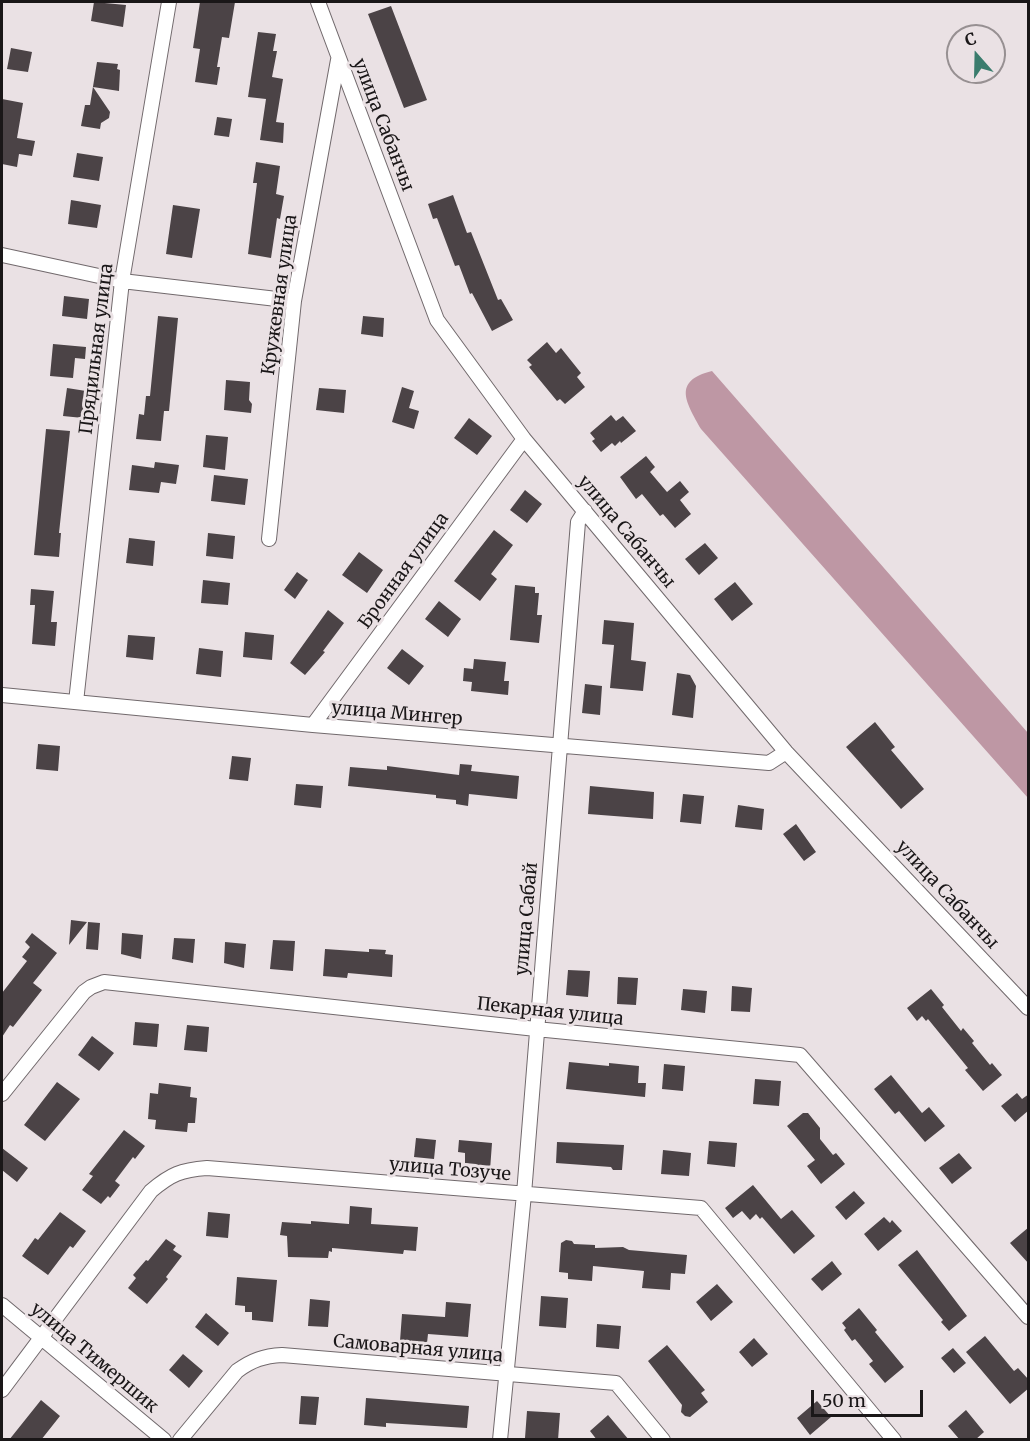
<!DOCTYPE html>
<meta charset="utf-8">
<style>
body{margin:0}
#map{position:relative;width:1030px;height:1441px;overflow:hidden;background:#eae1e4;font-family:Merriweather,serif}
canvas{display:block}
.frame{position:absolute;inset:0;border:3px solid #1a1718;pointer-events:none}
.north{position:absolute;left:946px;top:24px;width:60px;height:60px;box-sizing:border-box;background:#eae1e4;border:2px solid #979092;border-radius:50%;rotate:340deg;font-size:16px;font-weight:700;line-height:24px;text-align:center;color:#1a1718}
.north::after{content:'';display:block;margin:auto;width:21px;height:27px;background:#3a7c6d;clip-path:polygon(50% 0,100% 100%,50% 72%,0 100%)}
.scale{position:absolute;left:811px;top:1390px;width:112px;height:27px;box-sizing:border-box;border:3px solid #1a1718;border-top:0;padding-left:8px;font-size:18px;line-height:21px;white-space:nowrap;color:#1a1718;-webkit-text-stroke:4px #eae1e4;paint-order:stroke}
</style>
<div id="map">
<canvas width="1030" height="1441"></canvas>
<div class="frame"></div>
<div class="north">С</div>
<div class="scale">50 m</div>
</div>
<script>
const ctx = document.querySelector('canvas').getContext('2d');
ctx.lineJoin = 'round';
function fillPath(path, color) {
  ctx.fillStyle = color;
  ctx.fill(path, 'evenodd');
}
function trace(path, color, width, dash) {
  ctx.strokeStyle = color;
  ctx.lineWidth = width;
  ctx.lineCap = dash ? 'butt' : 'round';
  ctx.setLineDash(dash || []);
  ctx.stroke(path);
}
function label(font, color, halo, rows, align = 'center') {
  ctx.font = font + ' Merriweather,serif';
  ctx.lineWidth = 6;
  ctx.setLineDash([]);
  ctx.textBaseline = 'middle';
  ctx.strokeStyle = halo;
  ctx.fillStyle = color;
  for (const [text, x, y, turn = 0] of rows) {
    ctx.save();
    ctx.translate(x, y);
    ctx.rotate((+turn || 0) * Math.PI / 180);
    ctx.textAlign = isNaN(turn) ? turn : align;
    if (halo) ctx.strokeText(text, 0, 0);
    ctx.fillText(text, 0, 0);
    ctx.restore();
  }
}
const forest = new Path2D(`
 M712 371 1028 733V798L701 429C686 402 672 381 712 371Z`);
const building = new Path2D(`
 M94 2 126 5 123 27 91 21Z
 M200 2H235L229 38 222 37 217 67H220L217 85 195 82 200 49 193 48Z
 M391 6 427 100 404 108 368 14Z
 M258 32 276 34 273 51H277L272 77 283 79 276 122 284 123 283 143 260 140 266 99 248 97Z
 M11 48 32 52 28 72 7 69Z
 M97 62 118 64 117 69 120 70 119 91 93 87 110 112 109 118 101 123 100 129 81 126 85 105H90Z
 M2 99 23 103 17 138 35 141 32 156 19 154 17 167 2 164Z
 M217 117 232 119 229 137 214 135Z
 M77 153 103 157 99 181 73 177Z
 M256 162 280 166 276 194 284 196 280 219 277 218 271 258 248 254 257 183H253Z
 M453 195 467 233 471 232 498 300 501 299 513 320 492 331 472 293 470 294 459 265 455 266 437 218 433 219 428 204Z
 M71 200 101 205 97 228 68 224Z
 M173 205 200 209 192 258 166 254Z
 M64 296 89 299 87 319 62 316Z
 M158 316 178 318 169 411H164L161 441 136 439 139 414 144 415 146 396H150Z
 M363 316 384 318 383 337 361 334Z
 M547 342 556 353 561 348 581 373 577 377 585 387 565 404 560 399 557 401 529 367 532 365 527 360Z
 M53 344 86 347 85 359 75 358 73 378 50 376Z
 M226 380 250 382 249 400 252 404 251 413 224 410Z
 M402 387 414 391 409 408 419 411 414 429 392 422Z
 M67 388 86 391 83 418 63 416Z
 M319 388 346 390 344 413 316 410Z
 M611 415 616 421 623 416 636 431 621 443 620 441 615 446 612 443 601 452 592 441 595 439 590 433Z
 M469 418 492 436 477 455 454 438Z
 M46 429 70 431 59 533H61L59 557 34 555Z
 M206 435 228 437 225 470 203 467Z
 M646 456 655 467 650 472 667 492 680 481 689 492 680 500 691 514 675 528 663 514 660 516 642 494 636 499 620 477Z
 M155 462 179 465 176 484 161 482 159 493 129 490 132 465 154 468Z
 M214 475 248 479 245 505 211 501Z
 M525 490 542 504 527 523 510 510Z
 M494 530 513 545 491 574 497 579 480 601 454 581Z
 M208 533 235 536 233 559 206 556Z
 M129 538 155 541 153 566 126 563Z
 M705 543 718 558 699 575 685 559Z
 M359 552 383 570 367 593 342 575Z
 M297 572 308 580 295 599 284 590Z
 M203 580 230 583 228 605 201 603Z
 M735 582 753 604 732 621 714 599Z
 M515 585 535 587V593H539L537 615H542L539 643 510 640Z
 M31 589 54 591 51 622H57L55 646 32 644 35 605H30Z
 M439 601 461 619 448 637 425 619Z
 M328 610 344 623 323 651 325 652 305 675 290 663Z
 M604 620 634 623 631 660 646 662 643 691 610 688 614 645 602 644Z
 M245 632 274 635 272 660 243 657Z
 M128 635 155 637 153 660 126 657Z
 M199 648 223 651 221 677 196 674Z
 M402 649 424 666 409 685 387 668Z
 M474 659 506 662 504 681H509L508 695 471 691 472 682 463 681 464 668 473 669Z
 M677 673 690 675 696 686 693 718 672 715Z
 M585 684 602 686 600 715 582 713Z
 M875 722 895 747 891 750 924 789 901 809 846 747Z
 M38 744 60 746 58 771 36 769Z
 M232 756 251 758 248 781 229 779Z
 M460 764 472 765 471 771 519 776 517 799 469 794 468 806 456 804V800L436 798V795L348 786 350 767 387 770V766L459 775Z
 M296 784 323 786 321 808 294 805Z
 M590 786 654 792 653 819 588 814Z
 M683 794 704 796 701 824 680 822Z
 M738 805 764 809 762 830 735 827Z
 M796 824 816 852 804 861 783 834Z
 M71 920 87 922 69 945Z
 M88 922 100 923 98 950 86 949Z
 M32 933 57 953 33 983 42 990 13 1027 10 1025 2 1037V993L27 961 22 957 30 947 25 942Z
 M122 933 143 935 141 959 121 954Z
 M174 938 195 939 193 963 172 959Z
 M273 940 295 941 293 971 270 969Z
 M225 942 246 944 244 968 224 963Z
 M325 949 369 952V949L386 950 385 954 393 955 392 977 348 973 347 978 323 976Z
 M568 970 590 971 588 997 566 995Z
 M618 977 638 978 636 1005 617 1004Z
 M732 986 752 988 750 1012 731 1011Z
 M683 989 707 991 705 1013 681 1010Z
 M931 989 944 1005 942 1007 961 1031 963 1028 974 1041 972 1043 990 1065 992 1063 1002 1075 983 1091 965 1070 968 1068 928 1019 926 1021 922 1016 917 1021 907 1008Z
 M135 1022 159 1024 157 1047 133 1045Z
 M187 1025 209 1027 207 1052 184 1050Z
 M92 1036 114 1053 99 1071 78 1055Z
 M569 1062 609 1066V1063L639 1066 638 1083H646L645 1097 566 1089Z
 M664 1064 685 1066 683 1091 662 1089Z
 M891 1075 922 1113 929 1107 945 1126 925 1142 899 1111 895 1114 874 1089Z
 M755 1079 781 1081 779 1106 753 1104Z
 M57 1082 80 1099 45 1141 24 1125Z
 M159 1083 191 1087 190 1097 197 1098 195 1123H188L187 1132 155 1129 156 1120 148 1119 150 1093 158 1094Z
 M1017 1093 1022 1099 1029 1094V1110L1015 1122 1001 1106Z
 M803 1113H808L820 1128V1139L833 1155 836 1153 845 1164 821 1184 807 1166 815 1160 787 1126Z
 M124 1130 145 1146 135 1159 133 1157 115 1181 120 1185 110 1198 108 1196 101 1204 82 1190 93 1176 89 1174Z
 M416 1138 436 1140 434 1159 414 1157Z
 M459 1140 492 1143 490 1170 480 1169 476 1164 465 1163V1153L458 1152Z
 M709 1141 737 1143 735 1167 707 1164Z
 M557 1142 624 1145 622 1170H613L611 1167 556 1163Z
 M2 1148 28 1168 17 1182 2 1170Z
 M663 1150 691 1153 689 1176 661 1174Z
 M959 1153 972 1168 952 1184 939 1168Z
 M753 1185 781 1219 792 1210 815 1236 794 1254 762 1217 760 1219 756 1214 750 1220 742 1211 733 1218 725 1208Z
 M854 1191 865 1203 846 1220 835 1207Z
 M350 1206 372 1208 371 1224 418 1227 416 1251 404 1250 403 1254 332 1248V1252L329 1251 328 1258 288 1257 287 1236 280 1235 282 1222 311 1224V1221L349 1224Z
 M60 1212 86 1231 73 1248 70 1246 48 1275 22 1256 35 1238 38 1240Z
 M208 1212 230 1214 228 1238 206 1236Z
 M884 1217 890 1223 892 1220 902 1231 878 1251 864 1234Z
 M1029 1227V1264L1010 1243Z
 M166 1239 176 1246 173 1250 182 1256 166 1277 168 1279 147 1304 128 1288 136 1278 133 1275 146 1260 148 1261Z
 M566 1240 572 1241 574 1244 595 1245V1248L623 1247 629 1250 687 1255 685 1274 671 1273 670 1290 642 1288 644 1271 593 1266 592 1281 568 1279V1273L559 1272 561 1243Z
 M917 1250 967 1316 949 1331 941 1322 943 1320 898 1265Z
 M832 1261 842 1274 822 1291 811 1279Z
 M237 1277 277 1280 273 1322 252 1320V1312H245V1306L235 1305Z
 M717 1284 733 1302 711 1321 696 1302Z
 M541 1296 568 1298 566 1328 539 1326Z
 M310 1299 330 1301 328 1327 308 1326Z
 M446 1302 471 1304 468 1337 428 1334 427 1343 400 1341 402 1314 445 1317Z
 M859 1308 877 1330 875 1332 904 1367 885 1383 869 1364 873 1361 855 1339 852 1341 844 1330 846 1328 842 1323Z
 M206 1313 229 1333 218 1346 195 1327Z
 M597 1324 621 1326 619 1349 596 1347Z
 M985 1336 1014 1371 1018 1368 1029 1380V1388L1010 1404 966 1352Z
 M754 1338 768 1354 752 1367 739 1352Z
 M667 1345 705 1390 701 1393 708 1402 690 1417 685 1416 681 1412 682 1405 648 1361Z
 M953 1348 966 1363 954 1373 941 1358Z
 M183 1354 203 1371 189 1388 169 1370Z
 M301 1396 319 1397 316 1425 299 1424Z
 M366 1398 469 1406 467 1428 386 1423V1427L364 1425Z
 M41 1400 60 1416 41 1440H9Z
 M817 1401 831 1417 810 1435 797 1418Z
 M966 1410 984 1432 975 1440H960L948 1426Z
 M527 1411 560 1413 558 1440 525 1438Z
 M608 1415 629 1440H597L590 1431Z`);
const minor = new Path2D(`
 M318 2 437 320 524 439 786 752 1028 1008
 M2 255 122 281 294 301
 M269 539 294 301 338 60
 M2 695 313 725 769 763 786 752
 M76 702 122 281 169 2
 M313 725 524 439
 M2 1094 84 992 91 987 104 982 536 1029 800 1055 1028 1317
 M2 1305 164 1440
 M2 1390 151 1191C171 1174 181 1170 207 1168L701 1208 894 1440
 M180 1440 237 1371C252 1360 264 1356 282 1355L616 1383 663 1440
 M500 1440 524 1194 578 522 585 511`);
const streetNames = [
 ["улица Сабанчы",383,125,69],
 ["Кружевная улица",280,295,-82],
 ["Прядильная улица",97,349,-83],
 ["улица Сабанчы",626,532,50],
 ["Бронная улица",404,571,-54],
 ["улица Мингер",397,714,5],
 ["улица Сабанчы",947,895,47],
 ["улица Сабай",527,919,-85],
 ["Пекарная улица",550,1012,6],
 ["улица Тозуче",450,1170,5],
 ["Самоварная улица",418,1349,5],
 ["улица Тимершик",94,1358,40]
];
fillPath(forest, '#be97a4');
fillPath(building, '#4b4346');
trace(minor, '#71696c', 16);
trace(minor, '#fff', 14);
label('18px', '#1a1718', '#eae1e4', streetNames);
</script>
